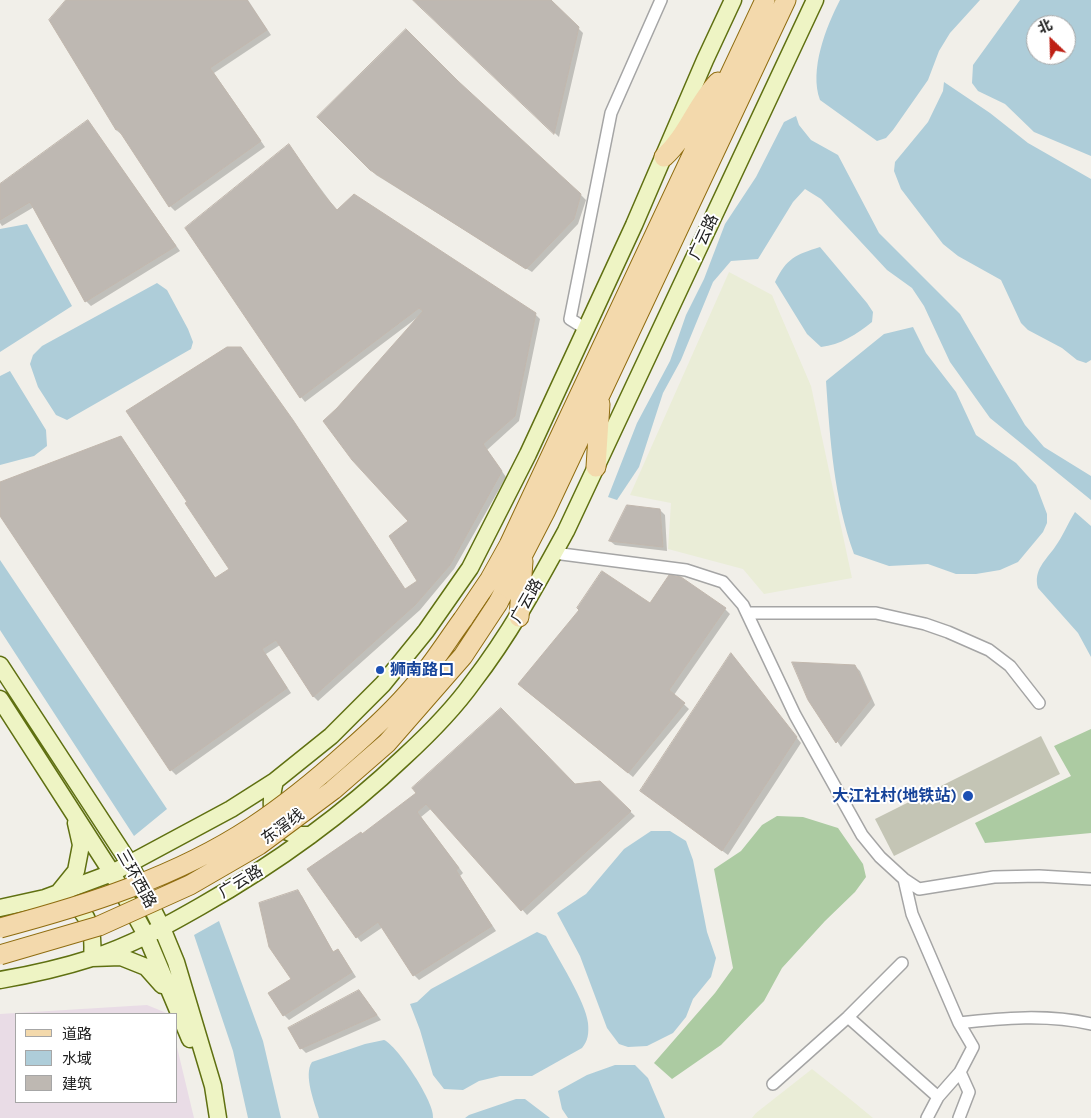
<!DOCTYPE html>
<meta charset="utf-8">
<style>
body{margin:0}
#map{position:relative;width:1091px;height:1118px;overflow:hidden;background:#f1efe9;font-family:Karla,"Noto Sans SC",sans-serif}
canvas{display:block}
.legend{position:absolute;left:15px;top:1013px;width:162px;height:90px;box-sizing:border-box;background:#fff;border:1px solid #a6a6a6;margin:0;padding:6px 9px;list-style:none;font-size:15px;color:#212121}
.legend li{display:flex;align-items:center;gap:10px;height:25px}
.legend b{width:25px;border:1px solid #a6a6a6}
.north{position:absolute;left:1026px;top:15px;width:50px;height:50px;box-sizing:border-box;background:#fff;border:1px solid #a6a6a6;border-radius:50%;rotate:336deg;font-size:14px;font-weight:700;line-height:20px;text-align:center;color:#212121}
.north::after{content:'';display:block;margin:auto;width:18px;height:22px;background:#be2015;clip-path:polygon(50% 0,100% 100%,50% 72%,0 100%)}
</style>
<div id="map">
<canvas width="1091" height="1118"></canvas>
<ul class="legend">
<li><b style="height:6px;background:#f3d9ac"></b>道路</li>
<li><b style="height:14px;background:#aecdd9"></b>水域</li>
<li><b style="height:14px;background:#beb8b2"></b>建筑</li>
</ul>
<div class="north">北</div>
</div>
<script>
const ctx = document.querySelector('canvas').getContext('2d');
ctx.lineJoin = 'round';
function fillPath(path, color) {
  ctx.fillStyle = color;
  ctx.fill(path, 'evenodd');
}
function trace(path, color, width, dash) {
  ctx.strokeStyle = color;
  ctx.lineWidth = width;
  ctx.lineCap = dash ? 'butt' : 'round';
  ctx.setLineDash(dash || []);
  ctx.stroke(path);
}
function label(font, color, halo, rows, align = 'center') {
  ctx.font = font + ' Karla,"Noto Sans SC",sans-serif';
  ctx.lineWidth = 4;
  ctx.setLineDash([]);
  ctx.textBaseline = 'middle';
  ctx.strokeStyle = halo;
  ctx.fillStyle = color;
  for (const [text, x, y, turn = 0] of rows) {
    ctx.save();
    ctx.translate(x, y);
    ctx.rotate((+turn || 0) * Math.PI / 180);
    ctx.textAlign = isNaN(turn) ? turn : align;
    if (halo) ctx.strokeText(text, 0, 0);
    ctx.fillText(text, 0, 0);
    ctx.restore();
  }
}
const industrial = new Path2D(`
 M147 1005 169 1014H16V1102H176V1043L194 1118H0V1014Z`);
const construction = new Path2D(`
 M1041 736 1060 774 894 856 875 819Z`);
const farmland = new Path2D(`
 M729 272 772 295 811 386 852 578 764 594 743 569 668 549 671 503 630 495Z
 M812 1069 850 1099 873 1118H752L756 1113Z`);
const forest = new Path2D(`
 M1091 729V833L985 843 975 823 1071 776 1054 746Z
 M777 816 803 817 838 828 863 864 866 877 855 892 825 921 782 968 764 1001 721 1045 672 1079 654 1063 715 993 733 968 714 869 741 851 762 825Z`);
const water = new Path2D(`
 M840 0H980L950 33 939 51 928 80 893 130 886 138 877 141 820 100C809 70 826 27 840 0Z
 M1020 0H1091V156L1034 132 1005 104 978 91 972 83 973 65ZM1036 25H1066V55H1036Z
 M944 82 990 113 1028 143 1091 179V360L1086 363 1077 360 1062 348 1028 330 1021 323 1001 280 958 256 943 244 901 189 894 171 895 162 928 122 943 91Z
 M796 116 799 125 811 140 838 155 879 233 960 314 1025 425 1044 447 1091 476V500L990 418 950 362 924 306 912 288 887 270 821 199 805 189 793 202 758 259 731 261 713 282 681 360 663 393 639 467 617 500 608 497 637 423 670 361 686 315 704 279 725 224 756 177 784 122Z
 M27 224 72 306 0 352V229Z
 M820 247 867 303 873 312 872 322C857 334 840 345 821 347L807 334 775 282C787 258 795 255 820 247Z
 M157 283 167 290 188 329 193 342 191 349 67 420 56 415 38 387 30 364 33 355 42 346Z
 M913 327 926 353 956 392 976 435 1016 463 1036 485 1047 514V523L1043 532 1018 562 1000 570 976 574H956L928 564 889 566 854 554C834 498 830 440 826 381L884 334Z
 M10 371 46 430 47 446 34 456 0 465V376Z
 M1075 512 1091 526V657L1078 633 1038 588C1033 570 1046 560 1055 547 1063 536 1068 523 1075 512Z
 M0 560 167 809 134 836 0 630Z
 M651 831H670L686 841 693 860 707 932 716 958 711 977 693 999 686 1017 673 1033 647 1046 628 1047 619 1044 607 1028 580 956 557 913 586 894 624 849Z
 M219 921 263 1041 281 1118H248L233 1051 194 935Z
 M537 932 546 936C557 957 586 1002 588 1023 589 1033 588 1041 582 1048L532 1076H500L479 1081 463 1090 444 1089 433 1075 420 1030 410 1004 417 1002 431 989Z
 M384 1040C397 1045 436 1104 433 1118H319C315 1104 303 1075 312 1062L365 1044Z
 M615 1065H635L648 1078 665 1118H568L562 1109 558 1091 587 1075Z
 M516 1099H525L550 1118H465L469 1115Z`);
const shadow = new Path2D(`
 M68 0H248L271 35 214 73 265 147 175 211 170 206 122 133 121 134 116 130Z
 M414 0H550L583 33 559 137Z
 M318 117 581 195 586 200 578 224 532 272 376 175Z
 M88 121 180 251 91 306 86 301 34 207 2 226 0 223V186Z
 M289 146 338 212 535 314 540 319 519 421 487 450 506 477 454 569 420 610 318 701 314 697 280 645 266 654 291 693 176 775 171 770 0 514V483L120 437 125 442 216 579 231 569 189 502 241 348 297 427 405 590 419 581 410 521 337 409 419 318 418 317 305 402 301 397Z
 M660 510 665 515 667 551 615 545 610 541Z
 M651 605 725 609 730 614 674 695 689 709 633 777 524 689Z
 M732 655 801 743 728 855 641 791Z
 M855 666 860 671 875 705 841 747 809 699Z
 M599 783 635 816 527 915 432 808 421 817 463 873 460 876 496 931 419 980 414 975 383 927 361 942 357 937 363 835 418 793Z
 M297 891 302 896 334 953 337 951 342 955 356 977 289 1020 284 1015 293 979Z
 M363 996 381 1020 306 1053 301 1048Z`);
const building = new Path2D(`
 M66 0H247L267 30 210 68 261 141 169 207 118 129 116 130 49 20Z
 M413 0H551L579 27 554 134Z
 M406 29 458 81 581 194 574 219 526 269 370 170 317 117Z
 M88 120 176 246 85 302 30 202 0 220V184Z
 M289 144 323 194 337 210 354 194 536 313 515 416 483 444 502 471 450 565 415 605 313 697 276 640 262 649 287 688 170 771 0 516V482L121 436 215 578 229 569 185 503 187 502 126 411 227 347H241L293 420 405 589 417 581 389 536 408 521 352 460 323 421 337 408 423 311 419 308 300 398 185 228Z
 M627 505 660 509 663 547 609 541Z
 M602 571 650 603 669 575 681 577 726 608 669 690 685 703 628 773 518 684 579 610 577 608Z
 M731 653 797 737 722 851 640 791Z
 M792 662 855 665 871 699 836 743 808 700Z
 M501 708 575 784 600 781 631 811 521 911 426 804 417 812 459 868 456 870 492 926 413 976 378 922 356 938 307 869 361 832 362 834 416 793 412 788Z
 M298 890 333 952 338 949 352 972 283 1016 268 993 291 979 269 947 259 903Z
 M359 990 377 1015 300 1049 288 1028Z`);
const street = new Path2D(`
 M586 329 570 319 611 113 661 0
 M554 553 686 570 723 582 743 605 795 715 862 835 880 857 904 879 919 889 994 877 1039 876 1091 879
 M747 613H876L925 624 948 632 989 650 1010 666 1039 703
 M904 879 912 914 959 1023C1002 1018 1048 1014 1091 1024
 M848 1017 938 1097
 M773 1084 848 1017 902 963
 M927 1118 938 1097 960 1072 973 1047 959 1023
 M959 1118 969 1092 960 1072`);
const secondary = new Path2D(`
 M0 665 130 864 162 928 176 962 213 1086 218 1118
 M0 699 112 873 146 935 190 1039
 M275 781C267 813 272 837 311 835
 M59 892 76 871 81 845 76 823
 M67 901C91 911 94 935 92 958L121 957 146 967 162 985
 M0 908 45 898 112 873 231 809 275 781 331 736 383 684 426 631 470 568 528 454 634 225 705 60 733 0
 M0 980C29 975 64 967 92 958 130 946 166 926 201 906 275 864 342 816 404 757 429 734 453 710 473 682 510 634 537 584 566 531L815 0`);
const primary = new Path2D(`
 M664 157C688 135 696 105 718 82
 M596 467 600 404
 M498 603 545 512 786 0
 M519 617 523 561
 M463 619 490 579 509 545 765 0`);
const primaryBridge = new Path2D(`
 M0 928C87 905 176 877 252 827 285 805 317 779 347 752 370 732 394 710 414 686 432 665 447 641 463 619
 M0 955 99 926 190 885 259 845 333 790 387 743 463 656 498 603`);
const markers = [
 [380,670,5,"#1a4fb4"],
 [968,796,6,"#1a4fb4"]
];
const streetNames = [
 ["广云路",704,237,-65],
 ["广云路",527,601,-60],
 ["东滘线",283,827,-36],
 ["三环西路",136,879,61],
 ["广云路",241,882,-31]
];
const transitNames = [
 ["狮南路口",390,670],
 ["大江社村(地铁站)",957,796,"right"]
];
fillPath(industrial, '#e9dce6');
fillPath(construction, '#c4c5b5');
fillPath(farmland, '#eaedd7');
fillPath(forest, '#accba2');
fillPath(water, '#aecdd9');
fillPath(shadow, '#0003');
fillPath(building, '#beb8b2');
trace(building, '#c1b7ad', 1);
trace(street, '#a5a5a5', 14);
trace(secondary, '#5f7011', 19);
trace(primary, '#8f6d10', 21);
trace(street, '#fff', 11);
trace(secondary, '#eef4c4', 16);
trace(primary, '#f3d9ac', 19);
trace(primaryBridge, '#8f6d10', 21, []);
trace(primaryBridge, '#f3d9ac', 19);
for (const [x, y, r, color] of markers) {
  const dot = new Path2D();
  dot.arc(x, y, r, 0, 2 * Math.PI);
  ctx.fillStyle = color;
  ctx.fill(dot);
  trace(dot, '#fff', 2);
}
label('16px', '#212121', '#fff', streetNames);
label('bold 16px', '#164399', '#fff', transitNames, 'left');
</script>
